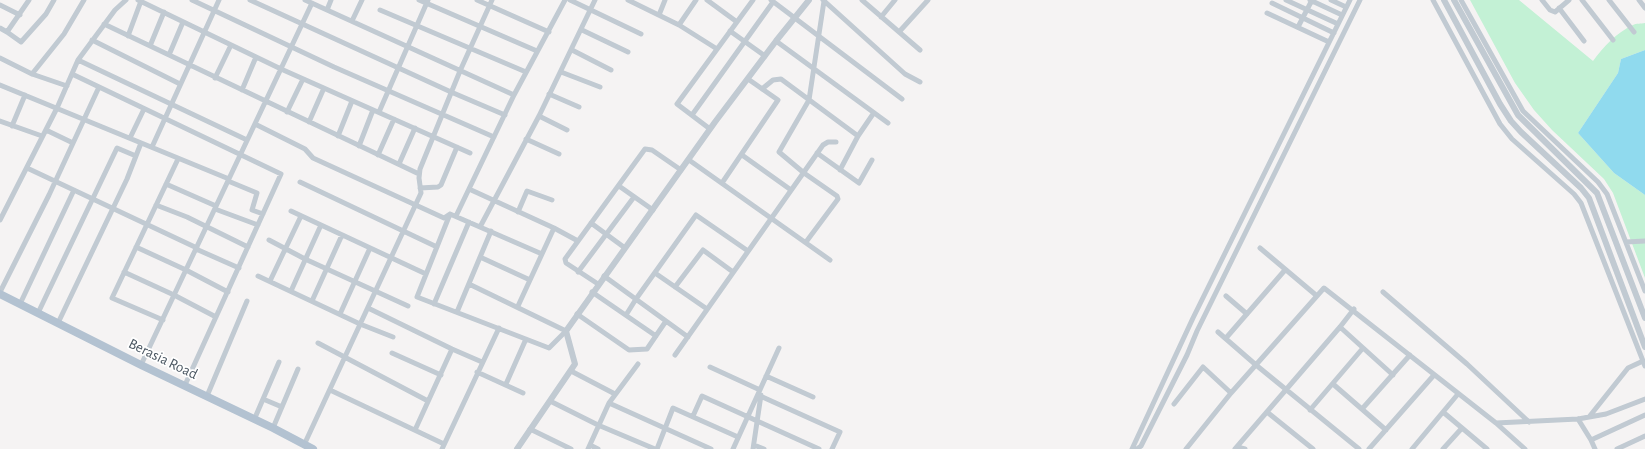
<!DOCTYPE html>
<style>
body{margin:0}
canvas{display:block;background:#f5f3f3}
</style>
<canvas width="1645" height="449"></canvas>
<script>
const ctx = document.querySelector('canvas').getContext('2d');
ctx.lineJoin = 'round';
function fillPath(path, color) {
  ctx.fillStyle = color;
  ctx.fill(path, 'evenodd');
}
function trace(path, color, width, dash) {
  ctx.strokeStyle = color;
  ctx.lineWidth = width;
  ctx.lineCap = dash ? 'butt' : 'round';
  ctx.setLineDash(dash || []);
  ctx.stroke(path);
}
function label(font, color, halo, rows, align = 'center') {
  ctx.font = font + ' "Alegreya Sans",sans-serif';
  ctx.lineWidth = 3.5;
  ctx.setLineDash([]);
  ctx.textBaseline = 'middle';
  ctx.strokeStyle = halo;
  ctx.fillStyle = color;
  for (const [text, x, y, turn = 0] of rows) {
    ctx.save();
    ctx.translate(x, y);
    ctx.rotate((+turn || 0) * Math.PI / 180);
    ctx.textAlign = isNaN(turn) ? turn : align;
    if (halo) ctx.strokeText(text, 0, 0);
    ctx.fillText(text, 0, 0);
    ctx.restore();
  }
}
const green = new Path2D(`
 M1470 0H1519L1593 61C1604 46 1616 33 1633 25 1636 23 1641 24 1645 23V50L1621 59 1618 73 1578 133 1614 173 1645 195V278L1613 193 1604 179 1552 130 1534 110 1515 83Z`);
const water = new Path2D(`
 M1645 50V195L1614 173 1578 133 1618 73 1621 59Z`);
const minor = new Path2D(`
 M138 0 281 69 470 153
 M192 0 334 67 494 137
 M250 0 451 92 505 115
 M305 0 514 95
 M419 0 537 51
 M477 0 549 32
 M570 0 641 34
 M628 0 679 25 717 49
 M707 0 737 22
 M771 0 902 99
 M823 0 905 74 920 82
 M862 0 920 50
 M1286 0 1338 24
 M1310 0 1342 15
 M1331 0 1346 7
 M1433 0 1500 124 1512 139 1574 194 1581 203 1645 366
 M1461 0 1523 111 1598 182 1607 194 1645 291
 M1542 0 1550 10 1555 12 1569 0
 M1582 0 1613 40
 M1609 0 1634 32
 M1639 0 1645 8
 M1272 3 1334 33
 M0 5 20 15
 M1559 8 1584 41
 M327 10 331 0
 M380 10 526 72
 M1267 13 1329 42
 M659 15 665 0
 M881 17 895 0
 M352 21 362 0
 M104 24 419 174
 M679 25 696 0
 M1298 27 1312 0
 M0 28 7 32 21 42 46 14 54 0
 M582 30 628 52
 M730 31 765 56
 M7 32 29 0
 M899 32 928 0
 M128 36 141 1
 M92 40 180 84
 M776 41 888 123
 M150 46 164 12
 M572 50 611 70
 M169 55 183 22
 M0 58 32 74 67 86
 M78 60 247 140
 M561 72 600 87
 M32 74 64 34 84 0
 M72 74 281 174 185 385
 M215 78 231 45
 M0 85 229 179
 M762 89 773 80 781 79 858 136
 M242 90 256 57
 M549 94 579 107
 M287 112 303 79
 M379 112 428 0
 M692 115 773 2
 M539 116 567 130
 M0 121 42 136
 M309 122 324 88
 M255 124 305 149 313 158 444 218 450 214 542 254
 M12 126 25 95
 M710 129 677 104 753 0
 M46 130 73 143
 M338 136 352 101
 M130 138 144 109
 M526 139 559 154
 M359 146 373 110
 M152 147 219 0
 M817 153 859 183 872 160
 M378 155 394 119
 M742 155 791 190
 M689 160 830 260
 M399 164 415 128
 M27 168 197 248
 M840 170 858 136 873 114
 M228 181 257 193 252 210 263 214
 M300 182 437 247
 M722 183 778 100 748 79
 M166 184 216 206
 M619 186 653 210
 M420 188 438 187 441 185 457 147
 M469 189 554 228 578 241
 M156 205 187 217 248 247
 M215 209 258 225
 M291 211 426 274
 M518 212 527 191 552 200
 M450 214 417 297 549 348 566 331 469 284
 M456 216 514 95 565 0
 M0 220 57 108 78 60 115 10 126 0
 M591 223 625 248
 M480 227 539 116 595 0
 M269 240 305 259 408 306
 M806 242 838 199 837 196 804 173 779 152 809 100 824 1
 M1626 242 1645 241
 M136 247 186 270 228 292
 M1260 248 1317 296
 M196 249 239 268
 M480 257 530 280
 M124 272 174 295 216 317
 M578 272 634 197
 M655 273 707 309
 M258 276 360 324 393 337
 M604 276 688 337
 M270 281 301 216
 M598 284 566 263 565 259 645 149 652 150 681 170
 M675 287 703 250 733 272
 M291 291 321 225
 M0 292 49 195 99 87
 M592 292 656 336
 M1383 292 1467 364 1529 422
 M1226 296 1247 314
 M312 301 342 235
 M20 304 74 190
 M434 304 469 222
 M518 306 554 228
 M368 308 452 349 482 362
 M457 312 491 231
 M38 313 117 148 136 156
 M340 314 370 248
 M577 314 629 350 647 349 666 321
 M626 315 636 299 696 215 748 251
 M163 320 112 298 178 159
 M58 323 127 179 141 143
 M1340 327 1393 375
 M1218 332 1256 365 1359 449
 M1226 338 1285 270
 M318 343 428 401
 M392 353 441 375
 M675 355 823 145 828 142H836
 M141 365 312 3
 M710 367 760 390
 M571 371 615 394
 M477 372 523 393
 M766 376 813 397
 M506 384 526 339
 M1333 384 1386 430
 M330 390 444 444
 M758 395 840 432 832 449
 M207 396 247 301
 M263 399 282 407
 M550 401 598 425 655 449
 M609 403 711 449
 M1174 404 1203 367 1231 393
 M1362 409 1410 355
 M1310 410 1363 348
 M1267 412 1313 449
 M1443 412 1487 449
 M693 416 702 396 819 449
 M1589 417 1628 368 1643 361
 M1578 419 1591 440 1595 449
 M254 420 279 362
 M1496 423 1578 419 1606 414 1645 399
 M273 428 298 369
 M530 429 571 449
 M415 430 452 349
 M1591 440 1645 415
 M304 445 421 193 419 178 420 169 460 71 492 0
 M590 445 598 449
 M754 445 764 449
 M1237 447 1245 449
 M442 449 499 328
 M588 449 609 403 638 364
 M657 449 673 408 738 437
 M733 449 779 348
 M753 449 761 395
 M1132 449 1193 318 1350 0
 M1137 449 1141 446 1187 355 1197 331 1360 0
 M1186 449 1231 393 1324 288 1496 423 1525 449
 M1235 449 1340 327 1354 309
 M1369 449 1434 375
 M1412 449 1458 394
 M1443 449 1462 428
 M1617 449 1645 436`);
const tertiary = new Path2D(`
 M1444 0 1500 104 1511 121 1521 132 1581 188 1589 198 1645 347
 M1454 0 1518 115 1597 193 1645 318
 M517 449 575 364 566 331 715 122 776 41 809 0`);
const primary = new Path2D(`
 M0 294 141 365 273 428 313 449`);
const streetNames = [
 ["Berasia Road",163,359,26]
];
fillPath(green, '#c3f1d5');
fillPath(water, '#90daee');
trace(minor, '#c1cad2', 5);
trace(tertiary, '#c1cad2', 6);
trace(primary, '#b3c2d1', 8);
label('15px', '#4a5661', '#fff', streetNames);
</script>
